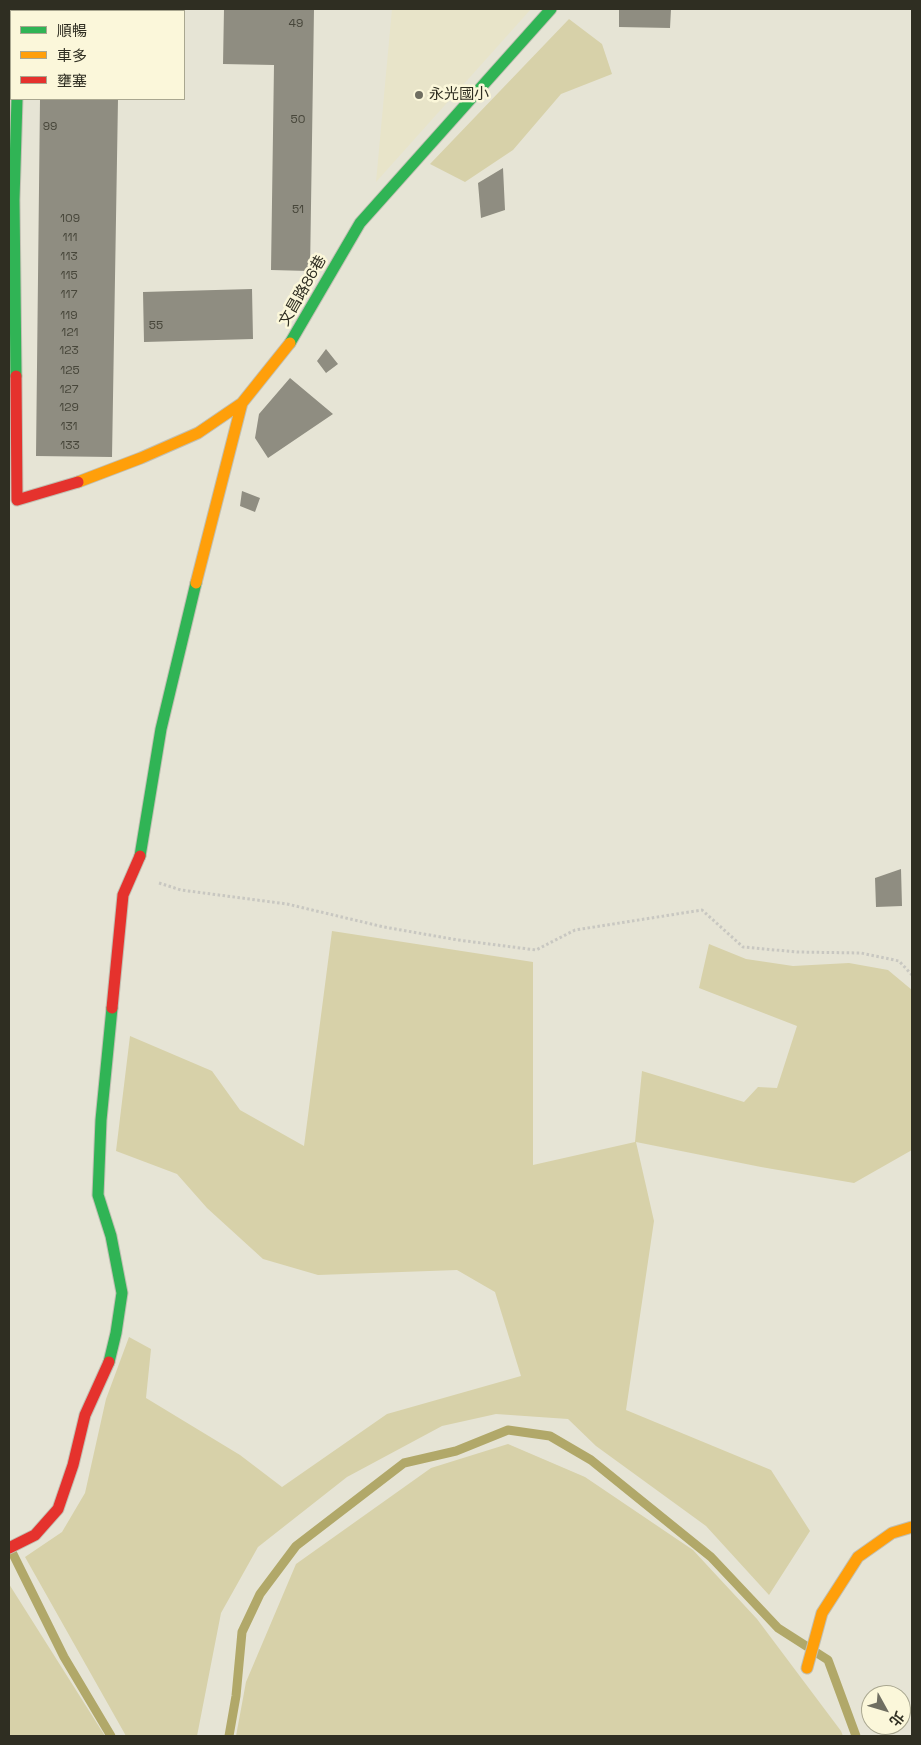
<!DOCTYPE html>
<meta charset="utf-8">
<style>
body{margin:0}
#map{position:relative;width:921px;height:1745px;overflow:hidden;background:#e6e4d5;font-family:"Space Grotesk","Noto Sans TC",sans-serif}
canvas{display:block}
.frame{position:absolute;inset:0;border:10px solid #2f2e22;pointer-events:none}
.legend{position:absolute;left:10px;top:10px;width:175px;height:90px;box-sizing:border-box;background:#fbf7da;border:1px solid #a9a790;margin:0;padding:6px 9px;list-style:none;font-size:15px;color:#2f2e22}
.legend li{display:flex;align-items:center;gap:10px;height:25px}
.legend b{width:25px;border:1px solid #a9a790}
.north{position:absolute;left:861px;top:1685px;width:50px;height:50px;box-sizing:border-box;background:#fbf7da;border:1px solid #a9a790;border-radius:50%;rotate:129deg;font-size:14px;font-weight:700;line-height:20px;text-align:center;color:#2f2e22}
.north::after{content:'';display:block;margin:auto;width:18px;height:22px;background:#6f6e61;clip-path:polygon(50% 0,100% 100%,50% 72%,0 100%)}
</style>
<div id="map">
<canvas width="921" height="1745"></canvas>
<div class="frame"></div>
<ul class="legend">
<li><b style="height:6px;background:#30b455"></b>順暢</li>
<li><b style="height:6px;background:#ff9f0a"></b>車多</li>
<li><b style="height:6px;background:#e5322d"></b>壅塞</li>
</ul>
<div class="north">北</div>
</div>
<script>
const ctx = document.querySelector('canvas').getContext('2d');
ctx.lineJoin = 'round';
function fillPath(path, color) {
  ctx.fillStyle = color;
  ctx.fill(path, 'evenodd');
}
function trace(path, color, width, dash) {
  ctx.strokeStyle = color;
  ctx.lineWidth = width;
  ctx.lineCap = dash ? 'butt' : 'round';
  ctx.setLineDash(dash || []);
  ctx.stroke(path);
}
function label(font, color, halo, rows, align = 'center') {
  ctx.font = font + ' "Space Grotesk","Noto Sans TC",sans-serif';
  ctx.lineWidth = 5;
  ctx.setLineDash([]);
  ctx.textBaseline = 'middle';
  ctx.strokeStyle = halo;
  ctx.fillStyle = color;
  for (const [text, x, y, turn = 0] of rows) {
    ctx.save();
    ctx.translate(x, y);
    ctx.rotate((+turn || 0) * Math.PI / 180);
    ctx.textAlign = isNaN(turn) ? turn : align;
    if (halo) ctx.strokeText(text, 0, 0);
    ctx.fillText(text, 0, 0);
    ctx.restore();
  }
}
const built = new Path2D(`
 M392 9H531L376 182Z`);
const green = new Path2D(`
 M569 19 602 44 612 74 561 94 513 150 465 182 430 164Z
 M332 931 533 962V1165L635 1142 642 1071 744 1102 758 1087 777 1088 797 1026 699 988 709 944 746 959 793 966 849 963 888 970 912 990V1150L854 1183 761 1167 636 1142 654 1221 626 1410 771 1470 810 1531 769 1595 706 1526 596 1446 568 1419 496 1414 442 1426 347 1477 258 1547 221 1613 197 1736H126L25 1557 62 1532 85 1493 106 1399 129 1337 151 1349 146 1398 240 1455 282 1487 387 1414 521 1376 495 1292 457 1270 318 1275 263 1259 207 1208 177 1174 116 1151 130 1036 212 1071 240 1110 304 1146Z
 M508 1444 585 1477 693 1550 757 1619 841 1731 843 1736H236L246 1682 296 1564 431 1468Z
 M9 1584 105 1736H9Z`);
const stream = new Path2D(`
 M11 1550 64 1657 111 1736
 M229 1736 236 1696 242 1632 260 1594 296 1546 404 1463 456 1451 508 1430 550 1436 591 1460 711 1557 778 1628 828 1660 856 1736`);
const building = new Path2D(`
 M39 9H115V11H39Z
 M224 9H314L310 271 271 270 274 65 223 64Z
 M619 9H671L670 28 619 27Z
 M40 99H118L112 457 36 456Z
 M503 168 505 210 481 218 478 183Z
 M252 289 253 339 144 342 143 292Z
 M326 349 338 364 326 373 317 361Z
 M290 378 333 414 268 458 255 438 259 414Z
 M242 491 260 498 255 512 240 506Z
 M901 869 902 906 876 907 875 878Z`);
const path = new Path2D(`
 M159 883 181 890 287 904 384 927 458 940 536 950 575 930 702 910 743 947 797 952 861 953 899 961 912 975`);
const street = new Path2D(`
 M20 11V9`);
const fast = new Path2D(`
 M290 343 360 223 551 9
 M16 376 14 200 17 99
 M140 856 161 729 196 583
 M109 1362 116 1333 122 1293 111 1236 98 1195 101 1120 112 1008`);
const slow = new Path2D(`
 M78 482 141 458 198 433 242 403 290 343
 M196 583 242 403
 M807 1668 822 1613 858 1557 892 1533 912 1527`);
const jam = new Path2D(`
 M16 376 17 500 78 482
 M112 1008 123 895 140 856
 M9 1548 35 1535 58 1509 73 1465 85 1415 109 1362`);
const markers = [
 [419,95,5,"#6f6e61"]
];
const numberNames = [
 ["49",296,24],
 ["50",298,120],
 ["99",50,127],
 ["51",298,210],
 ["109",70,219],
 ["111",70,238],
 ["113",69,257],
 ["115",69,276],
 ["117",69,295],
 ["119",69,316],
 ["55",156,326],
 ["121",70,333],
 ["123",69,351],
 ["125",70,371],
 ["127",69,390],
 ["129",69,408],
 ["131",69,427],
 ["133",70,446]
];
const poiNames = [
 ["永光國小",429,95]
];
const streetNames = [
 ["文昌路86巷",303,291,-60]
];
fillPath(built, '#e8e4c9');
fillPath(green, '#d7d1a9');
trace(stream, '#b1a869', 9);
fillPath(building, '#8f8d81');
trace(street, '#c1bfb2', 29);
trace(fast, '#c1bfb2', 13);
trace(slow, '#c1bfb2', 13);
trace(jam, '#c1bfb2', 13);
trace(path, '#c8c7c1', 3, [2.5, 2.5]);
trace(street, '#fbfbf9', 28);
trace(fast, '#30b455', 11);
trace(slow, '#ff9f0a', 11);
trace(jam, '#e5322d', 11);
for (const [x, y, r, color] of markers) {
  const dot = new Path2D();
  dot.arc(x, y, r, 0, 2 * Math.PI);
  ctx.fillStyle = color;
  ctx.fill(dot);
  trace(dot, '#fbf7da', 2);
}
label('12px', '#47463a', null, numberNames);
label('15px', '#2f2e22', '#fbf7da', poiNames, 'left');
label('15px', '#2f2e22', '#fbf7da', streetNames);
</script>
